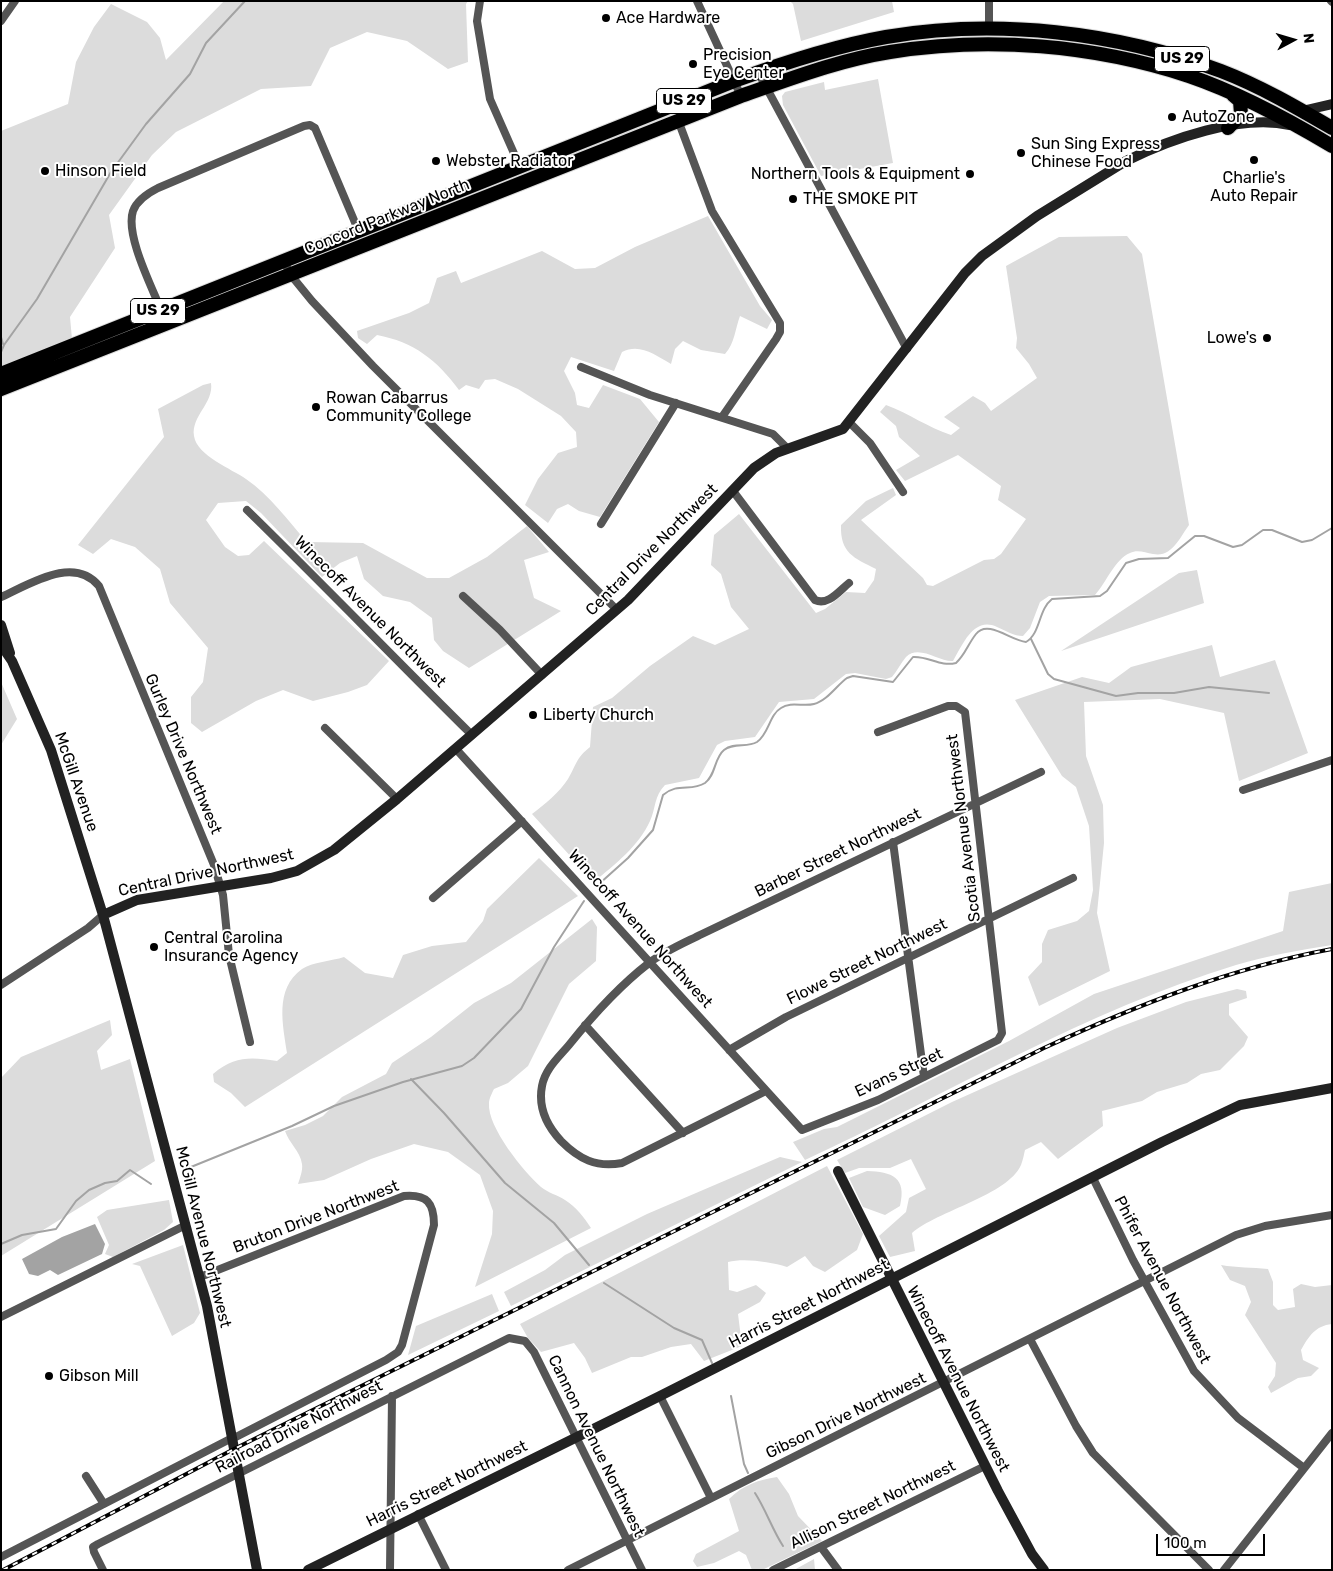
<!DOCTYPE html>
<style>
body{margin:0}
#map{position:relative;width:1333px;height:1571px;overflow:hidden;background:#fff;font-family:Rubik,sans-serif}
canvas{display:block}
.frame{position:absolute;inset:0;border:2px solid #000;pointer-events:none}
.north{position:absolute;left:1268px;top:15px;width:50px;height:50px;-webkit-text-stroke:4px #fff;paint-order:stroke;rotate:84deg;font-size:14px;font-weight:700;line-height:20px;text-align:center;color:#000}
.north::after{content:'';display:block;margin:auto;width:18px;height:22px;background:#000;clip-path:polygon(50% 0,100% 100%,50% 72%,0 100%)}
.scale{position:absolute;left:1156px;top:1534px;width:109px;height:22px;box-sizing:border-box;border:2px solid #000;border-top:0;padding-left:6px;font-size:15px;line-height:18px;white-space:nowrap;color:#000;-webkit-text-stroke:4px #fff;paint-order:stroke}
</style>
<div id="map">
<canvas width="1333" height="1571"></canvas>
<div class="frame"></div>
<div class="north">N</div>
<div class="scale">100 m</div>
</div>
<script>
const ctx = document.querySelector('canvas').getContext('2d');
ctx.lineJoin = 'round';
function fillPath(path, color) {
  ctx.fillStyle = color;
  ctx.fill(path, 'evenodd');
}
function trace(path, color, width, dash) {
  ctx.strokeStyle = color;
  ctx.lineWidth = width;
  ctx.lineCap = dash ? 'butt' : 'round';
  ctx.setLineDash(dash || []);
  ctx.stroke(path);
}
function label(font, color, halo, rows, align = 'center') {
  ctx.font = font + ' Rubik,sans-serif';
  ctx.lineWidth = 4;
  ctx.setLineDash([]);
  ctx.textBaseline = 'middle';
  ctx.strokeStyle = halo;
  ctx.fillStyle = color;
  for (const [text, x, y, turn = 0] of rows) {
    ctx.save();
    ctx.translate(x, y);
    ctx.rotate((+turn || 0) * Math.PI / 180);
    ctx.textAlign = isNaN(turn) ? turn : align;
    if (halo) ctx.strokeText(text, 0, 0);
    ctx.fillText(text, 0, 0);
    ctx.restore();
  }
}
const green = new Path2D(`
 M224 1H468L466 4 468 62 448 69 407 41 367 32 330 48 311 86 261 89 176 132 152 155 109 215 115 248 70 317 72 339 1 368V131L68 104 76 62 94 27 111 4 147 22 160 38 166 60Z
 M790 1H892L894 12 801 41 793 4Z
 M878 79 893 163 821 176 783 105 782 96 785 92 824 82 825 90Z
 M708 216 760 306 772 320 767 329 740 316C735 329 735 343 725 354L701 350 683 341 675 349 671 364C655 355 640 343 622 352L614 371 571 357 564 371 575 393 577 405 589 408 603 385 640 399 659 422 600 517 579 511 568 504 557 509 548 523 525 505 538 479 558 453 577 447 576 432 561 416 518 389 495 379 485 380 479 389 466 385 459 390C437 360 414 342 377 335L367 344 358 338 357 331 409 313 429 303 437 278 456 271 461 283 542 251 575 269 595 268 635 247Z
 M1127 236 1142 254 1189 525C1180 537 1172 558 1153 554 1145 553 1138 549 1130 553 1115 559 1106 583 1095 595L1049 596 1040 602 1030 628 1023 636C1014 636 1006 631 997 627 974 616 963 644 953 661 939 662 919 644 906 657 901 663 897 671 892 677L886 679 855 673 846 674 814 699 779 702 755 737 725 741 717 745 699 778 665 785C654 796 656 808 650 821 639 846 615 864 594 882L532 814C545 804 559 793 568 779 577 764 575 759 590 747L593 707 612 698 650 666 693 636 715 645 749 629 731 607 721 574 711 565 714 535 739 514 816 613 825 609 846 592 865 593 874 580 876 569C854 558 840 553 841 525L866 501 893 488 896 495 861 520 923 578 927 585 933 586 984 560 994 559 1001 554 1026 519 998 500 1001 486 958 455 905 481 896 470 920 456 899 437 896 426 880 412 886 405C910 414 927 427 951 435L960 428 944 417 973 396 985 403 991 411 1037 378 1029 364 1016 348 1017 338 1006 266 1059 237Z
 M211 383C214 403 191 416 194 436 197 456 232 469 246 479 270 495 288 521 307 542L363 543 427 578H449L487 557 527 526 549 552 524 560 534 598 561 611 469 668 443 651 434 640 432 618 410 602 383 596 364 579 357 556 340 563 322 577 261 513 246 501 218 503 206 520 225 547 238 556 249 555 264 541 389 661 367 685 348 692 313 701 283 690 256 701 202 732 191 723V697L203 682 208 648 170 603 160 569 135 547 111 539 93 554 78 545 164 437 158 409 203 385Z
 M1197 570 1204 603 1061 651 1179 573Z
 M1212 645 1220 677 1275 660 1308 753 1239 781 1224 713 1160 699 1084 702 1086 756 1103 805 1104 843 1097 913 1110 971 1039 1006 1028 977 1042 962V944L1048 930 1077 921 1089 911 1093 890 1089 826 1076 787 1062 776 1015 700 1082 677 1109 683 1131 667Z
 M1 682 17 719 1 745Z
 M539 858 578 896 245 1107 231 1093 214 1082 213 1074C235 1056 250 1057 277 1061L287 1053C283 1025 274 989 302 969 312 962 332 961 344 957L365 973 393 978 403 955 432 946 466 942 483 921 487 909Z
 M1332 883V945C1299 950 1267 956 1236 965 1087 1010 946 1095 805 1160L793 1142 824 1129 837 1127 1009 1041 1094 994 1283 931 1289 892Z
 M592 919 597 927 596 961 569 984 528 1066 508 1083 494 1089C492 1093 489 1099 489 1103 487 1127 524 1172 541 1187 548 1193 558 1195 565 1200 576 1207 584 1217 591 1228L475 1287 492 1234 493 1211 480 1175 448 1152 414 1144 371 1159 324 1180 298 1184C300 1178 303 1170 302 1164 300 1151 289 1143 285 1131L305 1125 323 1116 342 1097 386 1074 392 1063 431 1037 474 1003 511 983Z
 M1237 989 1246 991 1247 998 1229 1004V1015L1248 1037 1244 1046 1220 1070 1201 1074 1187 1083 1157 1092 1142 1101 1102 1111 1103 1126 1058 1159 1041 1142 1025 1150C1024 1154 1023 1160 1021 1165 1008 1195 937 1211 912 1233L915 1251 890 1257 879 1236 906 1212 909 1198 926 1189 911 1159 890 1168H859L845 1173 837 1160 952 1102 1117 1028 1186 1002Z
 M110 1020 112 1035 97 1051 101 1070 130 1059 155 1161 1 1256V1078L21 1057Z
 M780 1157 802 1162 511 1306 504 1292 545 1270 565 1255 647 1214Z
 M827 1166 863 1234 857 1250 825 1272 813 1266 805 1256 787 1267C770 1262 745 1258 728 1262L729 1290 737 1292 756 1285 766 1293 760 1302 738 1314 742 1346 704 1361 691 1344 671 1347 642 1357H631L592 1373 585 1358 574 1343 541 1352 528 1338 520 1324Z
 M867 1171C892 1172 907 1177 900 1206L885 1215 863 1207 849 1178Z
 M169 1200 173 1222 164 1230 113 1257 105 1254 109 1245 97 1217 107 1210Z
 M183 1245 200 1313 194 1323 172 1336 140 1266 132 1264Z
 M1221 1265C1237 1268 1252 1267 1268 1269L1273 1282V1305L1278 1310 1295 1307 1293 1289 1301 1284 1315 1287 1332 1285V1324C1315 1326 1309 1336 1301 1350L1303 1360 1319 1368 1311 1376 1298 1378 1271 1393 1268 1387 1275 1376 1276 1363 1245 1315 1251 1302 1245 1286 1230 1280Z
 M492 1294 499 1311 408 1355 416 1326Z
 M777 1477 789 1494 798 1516 822 1541 762 1570H752L746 1555 739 1551 714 1563 697 1567 693 1561 696 1554 739 1531 729 1499C743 1485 758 1480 777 1477Z
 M814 1559 815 1570H794Z`);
const water = new Path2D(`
 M95 1224 105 1244 102 1254 58 1275 50 1270 38 1276 29 1274 22 1259 62 1237Z`);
const stream = new Path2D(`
 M1 337 3 344
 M1 352 4 345 37 299 111 172 146 124 190 74 206 43 245 1
 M1031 639 1048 674 1054 679 1116 696 1138 693H1174L1209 687 1269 693
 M599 884 628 858 653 830 663 795C678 782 691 792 705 783 716 775 714 758 724 750 734 742 747 748 757 742 769 734 769 715 781 708 791 701 803 707 814 704 827 701 837 685 847 678L853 676 893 682 913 657C929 656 940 667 956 663 965 655 968 644 976 634 988 619 1011 641 1026 642 1041 633 1038 610 1052 599L1100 596 1107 591 1126 563 1139 559 1168 558 1195 536H1204L1233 547 1242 545 1263 530H1272L1302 542 1312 540 1332 528
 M411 1079 444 1113 505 1183 554 1223 589 1265
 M186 1169 292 1126 334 1106 403 1082 462 1066 474 1058 521 1009 554 947 584 901
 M1 1244 22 1235 56 1229 76 1201 89 1190 105 1183 117 1181 130 1170 151 1184
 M604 1283 674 1328 702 1340 712 1363
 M731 1396 744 1464 748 1473
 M755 1493C766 1510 772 1529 783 1546`);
const street = new Path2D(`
 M480 1 477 21 490 99 520 167
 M697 1 741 96
 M1331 1 1332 2
 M1 21 15 1
 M989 30V1
 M758 72 907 349
 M678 120 712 211 780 323V332L776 339 722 417
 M284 261 290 274 312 301 373 366 617 610
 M161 310C152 287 125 235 133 211 137 200 148 193 158 188L304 126 310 125 315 128 359 232
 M581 367 650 395 773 434 788 449
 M849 422 870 443 903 492
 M733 491 815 600C828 606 839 591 849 583
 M247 510C323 584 396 660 472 735
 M601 524 676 403
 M463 596 500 630 542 675
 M1 597C30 584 74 555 99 586L214 865 223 895 229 955 250 1042
 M325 728 397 799
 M456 749 802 1130 878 1100 998 1040 1002 1033 965 712 956 706H948L878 732
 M1243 790 1332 760
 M893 842 924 1077
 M433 898 522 821
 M1 985 88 928 103 915
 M585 1025 683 1133
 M729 1050 786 1017 1073 878
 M766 1091 622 1163C596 1168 579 1159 561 1141 547 1126 538 1107 542 1086 545 1069 559 1057 569 1045 593 1015 618 987 649 963 665 951 684 943 702 934L1041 772
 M1093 1178 1133 1260 1194 1371 1238 1418 1304 1468
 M200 1277 404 1196C427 1194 434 1203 434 1225L402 1345 398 1352 386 1360 232 1439
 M1 1317 186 1225
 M1030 1339 1076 1426 1093 1453 1209 1570
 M660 1396 711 1498
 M86 1476 104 1504
 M418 1514 446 1570
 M821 1547 838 1570
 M1 1557 232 1438
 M103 1570 94 1552 93 1547 98 1544 509 1338 525 1341 534 1352 642 1570
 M390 1570 392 1396
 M568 1570 1236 1235 1265 1226 1332 1215
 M773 1570 985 1466
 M1224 1570 1332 1433`);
const secondary = new Path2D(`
 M1302 111 1332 104
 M1 625 10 653
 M1 645 12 661 51 750 103 915 207 1306 257 1570
 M103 915 137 900 271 878 297 871 334 850 397 799 628 600 754 468 776 453 843 429 965 273 982 256 1037 216 1126 161C1170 139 1240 114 1290 125
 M838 1171 998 1491 1032 1554 1044 1570
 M308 1570 660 1396 1162 1142 1240 1105 1332 1088`);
const highway = new Path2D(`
 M1228 128 1241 114 1240 101 1233 95
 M1 374 734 81C783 63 835 46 886 37 997 18 1116 32 1221 71 1260 86 1296 107 1332 128
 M1 389 741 96C790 79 839 60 890 52 989 36 1094 45 1189 76 1239 93 1287 119 1332 146`);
const rail = new Path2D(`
 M3 1570 234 1449 1044 1048C1137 1005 1231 968 1332 949`);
const markers = [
 [606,18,5,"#000"],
 [693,64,5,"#000"],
 [1172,117,5,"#000"],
 [1021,153,5,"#000"],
 [1254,160,5,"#000"],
 [436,161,5,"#000"],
 [45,171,5,"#000"],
 [970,174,5,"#000"],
 [793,199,5,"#000"],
 [1267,338,5,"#000"],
 [316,407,5,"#000"],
 [533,715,5,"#000"],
 [154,947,5,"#000"],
 [49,1376,5,"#000"]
];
const shields = [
 [1182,59,55],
 [684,101,55],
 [158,311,55]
];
const shieldNames = [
 ["US 29",1182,59],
 ["US 29",684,101],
 ["US 29",158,311]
];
const poiNames = [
 ["Ace Hardware",616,18],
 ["Precision",703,55],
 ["Eye Center",703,73],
 ["AutoZone",1182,117],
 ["Sun Sing Express",1031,144],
 ["Chinese Food",1031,162],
 ["Webster Radiator",446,161],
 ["Hinson Field",55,171],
 ["Northern Tools & Equipment",960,174,"right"],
 ["Charlie's",1254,178,"center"],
 ["Auto Repair",1254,196,"center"],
 ["THE SMOKE PIT",803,199],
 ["Lowe's",1257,338,"right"],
 ["Rowan Cabarrus",326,398],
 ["Community College",326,416],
 ["Liberty Church",543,715],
 ["Central Carolina",164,938],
 ["Insurance Agency",164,956],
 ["Gibson Mill",59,1376]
];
const streetNames = [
 ["Concord Parkway North",387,217,-22],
 ["Central Drive Northwest",652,550,-45],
 ["Winecoff Avenue Northwest",370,612,45],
 ["Gurley Drive Northwest",183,754,67],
 ["McGill Avenue",76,782,71],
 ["Scotia Avenue Northwest",964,828,-97],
 ["Barber Street Northwest",838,853,-26],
 ["Central Drive Northwest",206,873,-12],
 ["Winecoff Avenue Northwest",640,929,48],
 ["Flowe Street Northwest",867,962,-26],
 ["Evans Street",899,1073,-25],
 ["Bruton Drive Northwest",316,1217,-21],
 ["McGill Avenue Northwest",203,1237,76],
 ["Phifer Avenue Northwest",1162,1280,62],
 ["Harris Street Northwest",809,1304,-27],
 ["Winecoff Avenue Northwest",958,1379,63],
 ["Gibson Drive Northwest",846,1416,-26],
 ["Railroad Drive Northwest",299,1427,-27],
 ["Cannon Avenue Northwest",596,1446,64],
 ["Harris Street Northwest",447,1484,-26],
 ["Allison Street Northwest",873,1505,-26]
];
fillPath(green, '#dcdcdc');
fillPath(water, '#a3a3a3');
trace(stream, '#a3a3a3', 2);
trace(highway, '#dbdbdb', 16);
trace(street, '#555', 8);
trace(secondary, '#222', 10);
trace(highway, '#000', 14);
trace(rail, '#000', 4);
trace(rail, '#fff', 2, [5.5]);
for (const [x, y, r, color] of markers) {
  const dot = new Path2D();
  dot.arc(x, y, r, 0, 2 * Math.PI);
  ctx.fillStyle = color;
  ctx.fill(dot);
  trace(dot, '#fff', 2);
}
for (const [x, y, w] of shields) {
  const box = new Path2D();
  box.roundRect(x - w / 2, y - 12.5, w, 25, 4);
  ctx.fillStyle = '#fff';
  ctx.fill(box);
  trace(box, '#000', 1);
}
label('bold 15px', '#000', null, shieldNames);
label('16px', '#000', '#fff', poiNames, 'left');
label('16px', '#000', '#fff', streetNames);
</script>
